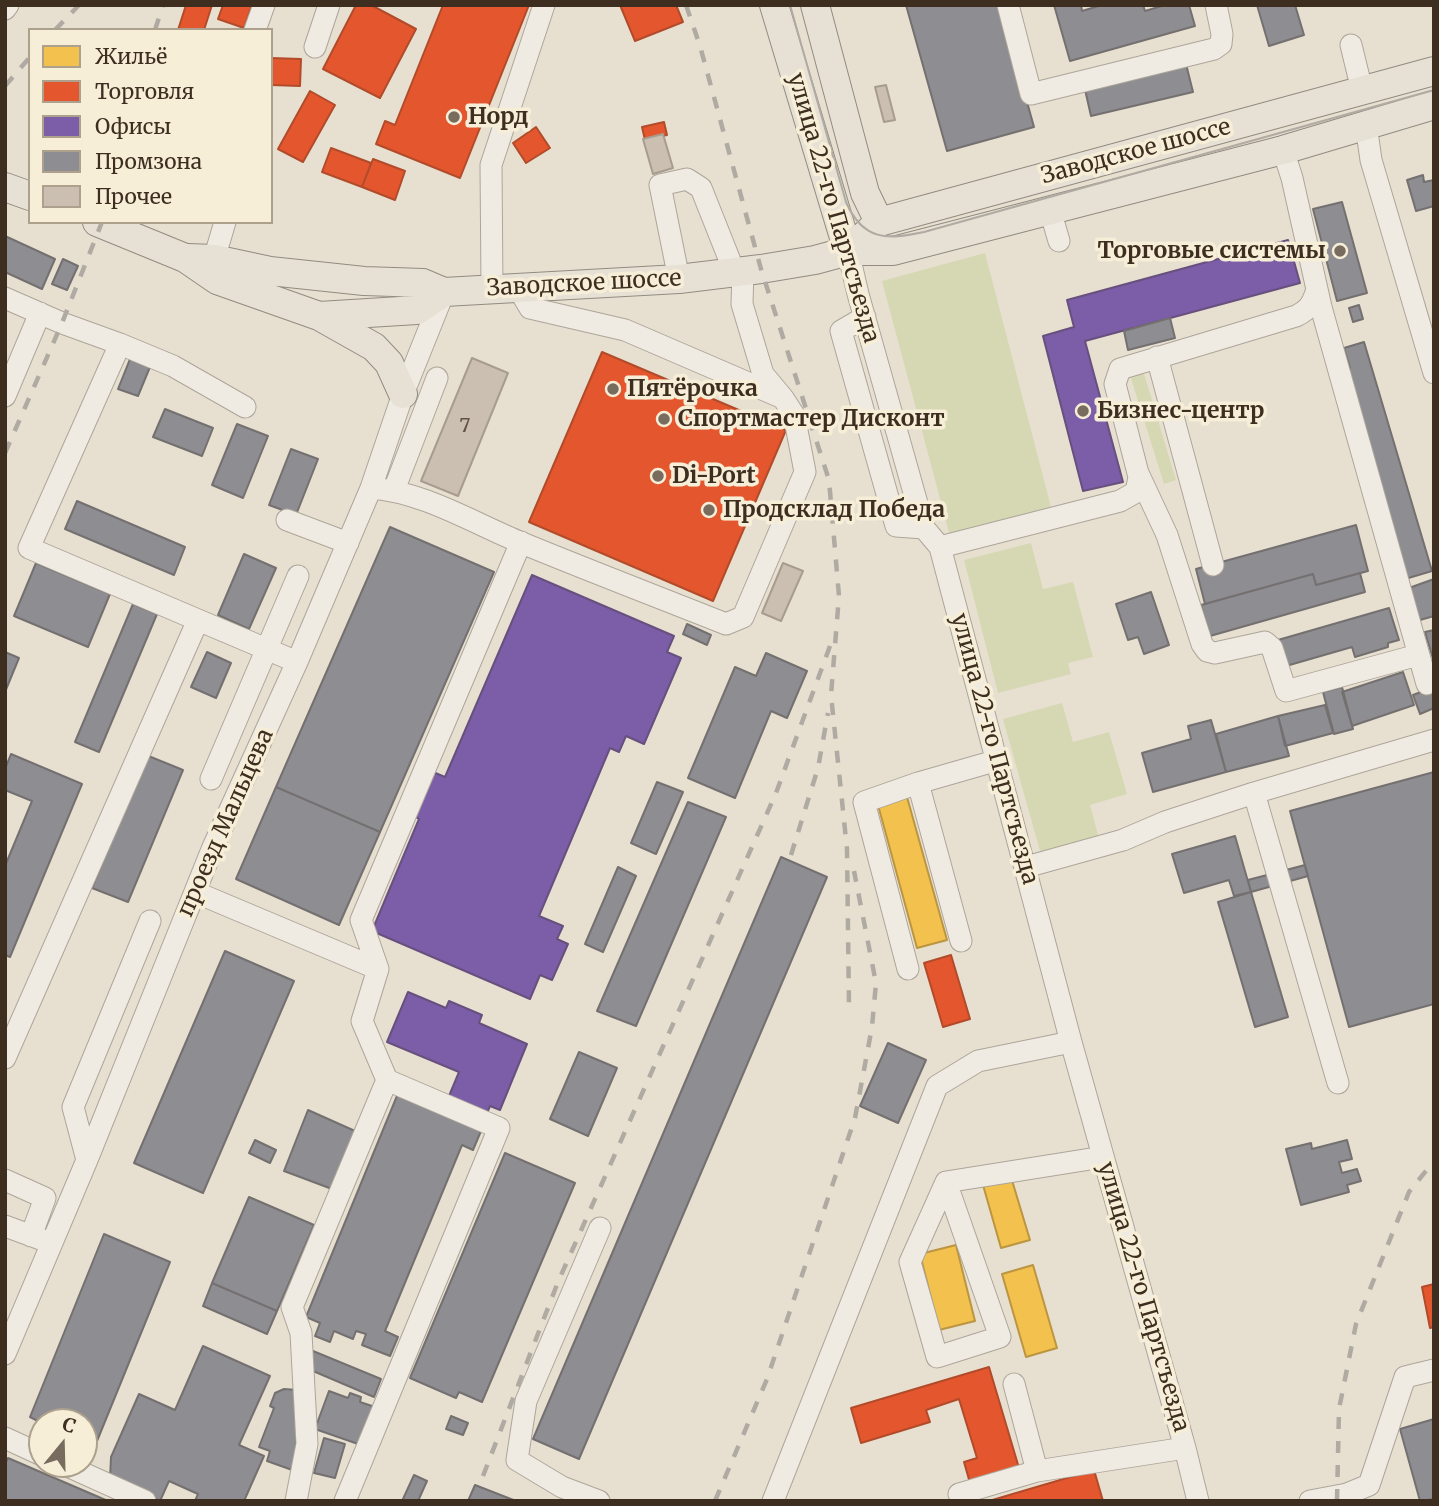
<!DOCTYPE html>
<meta charset="utf-8">
<style>
body{margin:0}
#map{position:relative;width:1439px;height:1506px;overflow:hidden;background:#e7e0d1;font-family:Merriweather,serif}
canvas{display:block}
.frame{position:absolute;inset:0;border:7px solid #3d2e20;pointer-events:none}
.legend{position:absolute;left:28px;top:28px;width:245px;height:196px;box-sizing:border-box;background:#f7eed8;border:2px solid #ada18e;margin:0;padding:9px 12px;list-style:none;font-size:21px;color:#3d2e20}
.legend li{display:flex;align-items:center;gap:14px;height:35px}
.legend b{width:35px;border:2px solid #ada18e}
.north{position:absolute;left:28px;top:1408px;width:70px;height:70px;box-sizing:border-box;background:#f7eed8;border:2px solid #ada18e;border-radius:50%;rotate:19deg;font-size:19px;font-weight:700;line-height:28px;text-align:center;color:#3d2e20}
.north::after{content:'';display:block;margin:auto;width:24px;height:32px;background:#786c5e;clip-path:polygon(50% 0,100% 100%,50% 72%,0 100%)}
</style>
<div id="map">
<canvas width="1439" height="1506"></canvas>
<div class="frame"></div>
<ul class="legend">
<li><b style="height:19px;background:#f2c14e"></b>Жильё</li>
<li><b style="height:19px;background:#e4572e"></b>Торговля</li>
<li><b style="height:19px;background:#7b5ea7"></b>Офисы</li>
<li><b style="height:19px;background:#8d8d92"></b>Промзона</li>
<li><b style="height:19px;background:#cbbfb2"></b>Прочее</li>
</ul>
<div class="north">С</div>
</div>
<script>
const ctx = document.querySelector('canvas').getContext('2d');
ctx.lineJoin = 'round';
function fillPath(path, color) {
  ctx.fillStyle = color;
  ctx.fill(path, 'evenodd');
}
function trace(path, color, width, dash) {
  ctx.strokeStyle = color;
  ctx.lineWidth = width;
  ctx.lineCap = dash ? 'butt' : 'round';
  ctx.setLineDash(dash || []);
  ctx.stroke(path);
}
function label(font, color, halo, rows, align = 'center') {
  ctx.font = font + ' Merriweather,serif';
  ctx.lineWidth = 7;
  ctx.setLineDash([]);
  ctx.textBaseline = 'middle';
  ctx.strokeStyle = halo;
  ctx.fillStyle = color;
  for (const [text, x, y, turn = 0] of rows) {
    ctx.save();
    ctx.translate(x, y);
    ctx.rotate((+turn || 0) * Math.PI / 180);
    ctx.textAlign = isNaN(turn) ? turn : align;
    if (halo) ctx.strokeText(text, 0, 0);
    ctx.fillText(text, 0, 0);
    ctx.restore();
  }
}
const green = new Path2D(`
 M985 253 1052 511 950 536 882 281Z
 M1142 367 1176 480 1164 484 1129 372Z
 M1031 543 1043 589 1073 582 1093 657 1068 663 1071 674 998 693 964 560Z
 M1062 703 1073 742 1109 732 1127 794 1090 805 1100 842 1042 858 1003 719Z`);
const homes = new Path2D(`
 M907 797 947 940 917 948 878 805Z
 M1011 1177 1030 1240 1001 1248 983 1185Z
 M956 1245 975 1321 939 1330 920 1254Z
 M1033 1265 1057 1348 1026 1357 1002 1274Z`);
const shops = new Path2D(`
 M186 5H212L204 30H178Z
 M223 5H252L244 28 218 19Z
 M356 5H371L416 29 380 98 323 69Z
 M443 5H529L460 178 376 144 385 121 395 125Z
 M620 5H676L683 22 635 41Z
 M271 58 301 59 300 86 271 85Z
 M310 91 335 105 303 162 278 149Z
 M664 122 667 135 645 140 642 127Z
 M536 127 550 148 526 163 513 143Z
 M331 148 371 163 362 187 322 172Z
 M373 159 405 171 395 200 362 187Z
 M602 352 786 430 713 601 529 522Z
 M951 955 970 1019 943 1027 924 963Z
 M1434 1284V1327L1430 1328 1422 1287Z
 M989 1367 1019 1468 970 1483 964 1462 977 1458 959 1399 926 1410 930 1422 861 1443 851 1408Z
 M1094 1470 1103 1501H989Z`);
const offices = new Path2D(`
 M1288 240 1300 283 1085 341 1123 482 1083 491 1043 336 1074 327 1067 300Z
 M532 575 674 636 667 652 681 658 644 744 626 736 619 752 610 748 539 916 563 926 557 939 568 944 552 980 540 975 530 999 372 931 419 819 414 816 433 772 445 777Z
 M408 992 446 1008 449 1001 482 1015 479 1023 527 1044 500 1110 490 1106 487 1113 449 1096 459 1072 387 1042Z`);
const industry = new Path2D(`
 M906 5H1000L1034 127 947 151Z
 M1054 5H1081L1082 11 1102 5H1143L1145 11 1165 5H1189L1195 26 1070 61Z
 M1257 5H1295L1304 35 1269 46Z
 M1182 48 1193 92 1091 116 1081 72Z
 M1423 175 1424 182 1434 180V206L1416 211 1407 180Z
 M1342 202 1367 293 1337 301 1313 209Z
 M5 236 55 259 42 289 5 272Z
 M63 259 78 266 67 290 52 284Z
 M1359 305 1363 319 1353 322 1349 308Z
 M1170 318 1175 338 1128 350 1124 331Z
 M1364 342 1432 571 1405 579 1338 372 1350 368 1344 348Z
 M130 359 150 367 138 396 118 389Z
 M165 409 213 428 202 456 153 437Z
 M237 424 268 436 243 498 212 485Z
 M291 449 318 459 296 515 269 505Z
 M77 501 185 547 174 575 65 529Z
 M1356 525 1368 571 1316 585 1313 574 1205 604 1196 569Z
 M390 527 494 572 380 832 276 787Z
 M244 554 276 568 249 629 218 615Z
 M36 563 110 594 88 647 14 616Z
 M1360 573 1365 592 1210 636 1201 605 1313 574 1316 585Z
 M1434 579V616L1420 620 1409 588Z
 M1151 592 1169 645 1144 654 1138 637 1128 640 1116 604Z
 M133 604 157 614 99 752 75 742Z
 M1389 608 1399 640 1388 643V647L1355 657 1352 647 1286 666 1278 640Z
 M687 624 711 635 707 645 683 634Z
 M1434 630V662L1425 632Z
 M5 652 19 658 5 692Z
 M207 652 231 663 216 698 191 687Z
 M766 653 807 671 787 718 771 711 735 798 688 778 735 667 756 676Z
 M1403 672 1414 705 1352 726 1342 692Z
 M1342 687 1353 729 1334 734 1323 692Z
 M1434 687V708L1420 714 1413 695Z
 M1325 705 1333 733 1285 746 1278 716Z
 M1278 716 1289 756 1226 772 1216 734Z
 M1211 720 1226 772 1153 792 1142 753 1191 739 1188 726Z
 M11 754 82 784 10 957 5 955V866L32 801 5 790V769Z
 M146 755 183 770 128 902 92 888Z
 M1434 772V1004L1349 1027 1290 811Z
 M657 782 683 792 656 854 631 843Z
 M276 787 380 832 339 925 236 879Z
 M688 802 726 817 636 1026 597 1011Z
 M1235 836 1251 892 1234 896 1229 880 1184 893 1172 854Z
 M781 857 827 877 579 1459 533 1439Z
 M1305 865 1308 876 1251 892 1248 880Z
 M618 867 636 876 603 952 585 944Z
 M1251 892 1288 1017 1255 1027 1218 902Z
 M225 951 294 981 203 1193 134 1163Z
 M888 1043 926 1060 898 1123 860 1106Z
 M579 1052 617 1068 588 1136 550 1119Z
 M399 1091 481 1131 473 1150 462 1145 385 1331 398 1337 390 1356 362 1345 366 1334 356 1331 353 1339 334 1331 330 1342 315 1336 320 1323 306 1317Z
 M308 1110 355 1131 332 1189 284 1171Z
 M255 1140 276 1150 270 1163 249 1153Z
 M1347 1140 1352 1159 1339 1162 1342 1173 1357 1169 1361 1181 1347 1185 1349 1192 1301 1205 1286 1149 1311 1143 1312 1149Z
 M505 1153 575 1183 482 1402 459 1392 456 1398 410 1378Z
 M249 1197 314 1225 277 1311 212 1283Z
 M104 1234 170 1262 95 1446 84 1441V1422L42 1423 30 1417Z
 M212 1283 277 1311 267 1334 203 1306Z
 M203 1346 270 1376 239 1445 264 1456 244 1501H195L198 1494 169 1481 160 1501 110 1479 111 1457 139 1394 175 1410Z
 M313 1351 381 1379 374 1397 306 1368Z
 M284 1389 298 1390 295 1471 267 1461 270 1451 259 1447 274 1408 270 1406 275 1393Z
 M329 1391 348 1398 350 1393 361 1397 360 1402 375 1407 361 1445 315 1429Z
 M451 1416 468 1423 463 1435 446 1429Z
 M1434 1419V1499L1420 1501 1400 1429Z
 M324 1438 345 1444 335 1478 314 1473Z
 M8 1458 108 1501H5V1464Z
 M414 1475 427 1481 418 1501H406L403 1499Z
 M475 1485 516 1501H468Z`);
const building = new Path2D(`
 M886 85 895 120 884 122 875 87Z
 M663 134 673 168 653 174 643 139Z
 M472 358 508 373 458 496 421 481Z
 M783 563 803 571 781 621 762 613Z`);
const minor = new Path2D(`
 M1008 5 1031 94 1214 49 1221 44 1222 34 1216 5
 M5 9 8 5
 M255 30 264 5
 M1351 45 1362 90
 M315 47 329 5
 M1366 125 1371 160 1434 373
 M1283 150 1292 178 1321 307 1427 684
 M1050 210 1059 241
 M848 251 858 294 924 528 940 547 1071 1042 1185 1448 1198 1501
 M214 259 225 222
 M679 279 660 185 687 179 701 188 734 271
 M518 288 530 308 625 330 783 398 763 374 742 304 743 271
 M492 289 491 165 544 5
 M5 298 62 323 120 344 29 548 198 620
 M865 317 841 331 896 526 924 528
 M120 344 173 366 245 407
 M1157 357 1213 565
 M5 396 40 313
 M1138 473 1167 535 1202 644 1207 651 1215 653 1265 642 1272 648 1286 691 1418 655
 M371 488C424 492 473 523 522 543 590 571 658 597 726 624L743 617 805 472 794 415 783 398
 M394 490 437 378
 M287 520 348 543
 M940 547 1120 501 1136 492 1139 477 1115 384 1120 369 1296 316C1309 310 1313 303 1317 289
 M211 779 298 576
 M918 783 961 941
 M1254 793 1338 1083
 M1026 867 1123 840 1165 822 1254 793 1434 740
 M195 892 378 969
 M908 969 864 802 918 783 998 760
 M5 1058 198 620 297 662
 M87 1160 73 1107 150 921
 M5 1180 45 1198 31 1236
 M946 1182 910 1262 937 1357 1000 1337 946 1182 1103 1157
 M5 1226 43 1240
 M5 1354 87 1160 213 847 297 662 371 488 403 394 444 292
 M1014 1384 1037 1471 1185 1448
 M5 1438 42 1455
 M63 1464 145 1501
 M959 1494 1037 1471
 M296 1501 307 1444 301 1333 292 1307 387 1080 362 1021 378 969 361 920 521 542
 M345 1501 499 1128 387 1080
 M599 1501 562 1487 517 1460 526 1401 600 1228
 M773 1501 937 1086 978 1061 1071 1042
 M1310 1501 1347 1494 1369 1485 1405 1377 1434 1370`);
const major = new Path2D(`
 M774 5 848 251
 M815 5 865 193 879 222
 M5 187 30 196
 M97 222 185 258 217 280 319 316 417 310 444 292 679 279 761 269 815 260 848 251H893L1283 150 1434 105
 M848 251 879 222 1434 71
 M188 258 214 259 270 271 364 281 423 283 444 292
 M319 316 374 347 389 363 403 394`);
const tram = new Path2D(`
 M790 5 846 202C863 241 887 240 924 232L1434 90`);
const rail = new Path2D(`
 M686 5 700 46 761 269 829 480 839 596 831 695 847 849 849 1006
 M55 30 79 5
 M155 30 163 5
 M5 86 30 57
 M5 453 62 323 102 222
 M791 855 818 768 828 713
 M483 1476 558 1282 776 793 830 646
 M715 1501 767 1379 855 1118 872 1027 876 983 854 871
 M1337 1501 1339 1409 1356 1324 1409 1192 1434 1161`);
const markers = [
 [454,117,7,"#786c5e"],
 [1340,251,7,"#786c5e"],
 [613,389,7,"#786c5e"],
 [1083,411,7,"#786c5e"],
 [664,419,7,"#786c5e"],
 [658,476,7,"#786c5e"],
 [709,510,7,"#786c5e"]
];
const numberNames = [
 ["7",465,427]
];
const poiNames = [
 ["Норд",468,117],
 ["Торговые системы",1326,251,"right"],
 ["Пятёрочка",627,389],
 ["Бизнес-центр",1097,411],
 ["Спортмастер Дисконт",678,419],
 ["Di-Port",672,476],
 ["Продсклад Победа",723,510]
];
const streetNames = [
 ["Заводское шоссе",1136,152,-15],
 ["улица 22-го Партсъезда",833,208,74],
 ["Заводское шоссе",584,284,-3],
 ["улица 22-го Партсъезда",994,749,75],
 ["проезд Мальцева",226,823,-66],
 ["улица 22-го Партсъезда",1143,1297,74]
];
fillPath(green, '#d6d7b3');
fillPath(homes, '#f2c14e');
trace(homes, '#bc9540', 2);
fillPath(shops, '#e4572e');
trace(shops, '#b24b2a', 2);
fillPath(offices, '#7b5ea7');
trace(offices, '#68507e', 2);
fillPath(industry, '#8d8d92');
trace(industry, '#757070', 2);
fillPath(building, '#cbbfb2');
trace(building, '#a89c90', 2);
trace(minor, '#ada599', 23);
trace(major, '#928b80', 30);
trace(minor, '#efebe3', 21);
trace(major, '#e6e1d4', 28);
trace(tram, '#afaaa2', 2);
trace(rail, '#afaaa2', 4.5, [12, 12]);
for (const [x, y, r, color] of markers) {
  const dot = new Path2D();
  dot.arc(x, y, r, 0, 2 * Math.PI);
  ctx.fillStyle = color;
  ctx.fill(dot);
  trace(dot, '#f7eed8', 2.5);
}
label('19px', '#605244', null, numberNames);
label('bold 23px', '#3d2e20', '#f7eed8', poiNames, 'left');
label('23px', '#3d2e20', '#f7eed8', streetNames);
</script>
